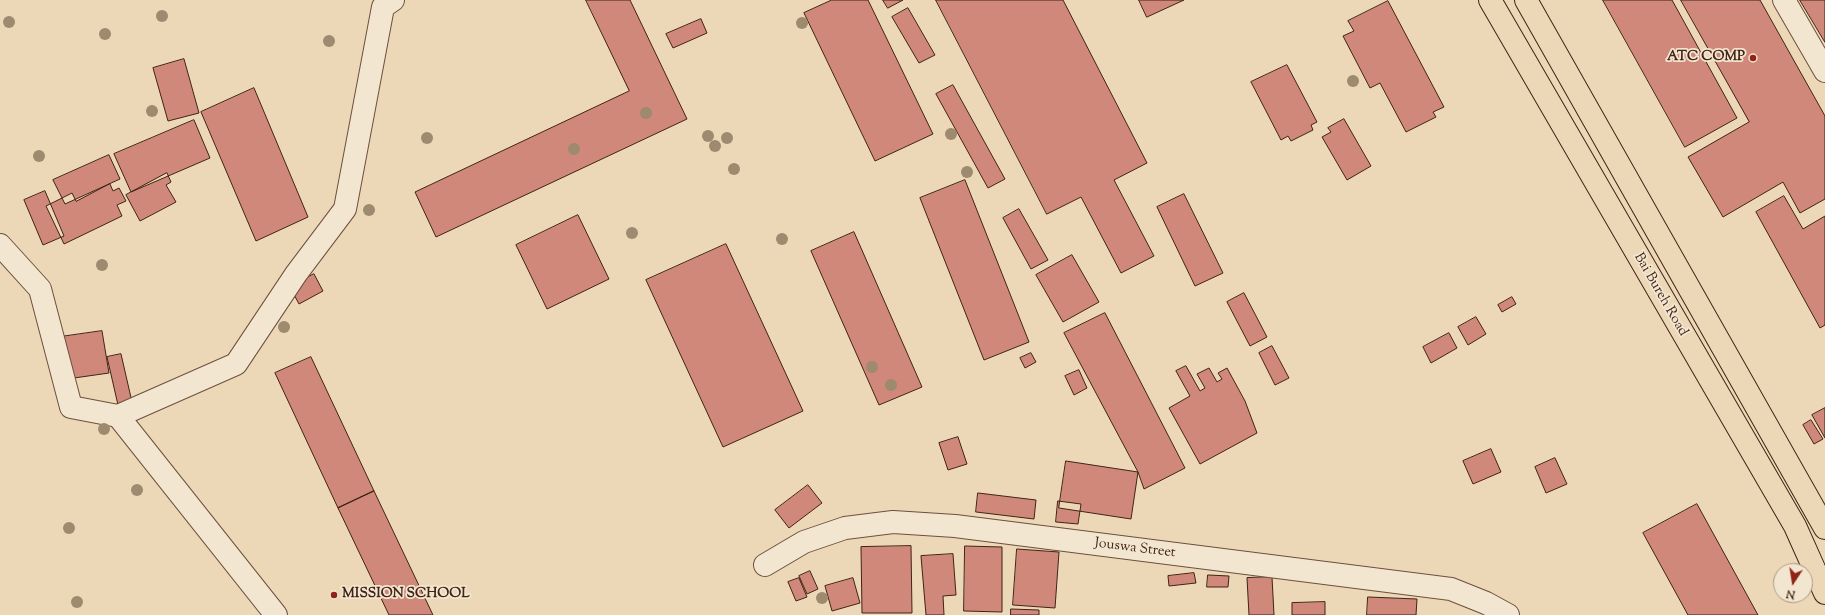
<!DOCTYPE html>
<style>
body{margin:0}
#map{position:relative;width:1825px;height:615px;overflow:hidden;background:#ecd8b6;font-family:"Sorts Mill Goudy",serif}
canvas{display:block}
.north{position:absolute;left:1773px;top:563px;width:40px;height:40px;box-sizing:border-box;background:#f3e6d0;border:1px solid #ac9886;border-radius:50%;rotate:192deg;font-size:11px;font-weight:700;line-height:16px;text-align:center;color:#412317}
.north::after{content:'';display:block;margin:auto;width:14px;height:18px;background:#8f2418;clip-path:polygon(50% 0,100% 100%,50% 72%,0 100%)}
</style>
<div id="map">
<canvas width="1825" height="615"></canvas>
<div class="north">N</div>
</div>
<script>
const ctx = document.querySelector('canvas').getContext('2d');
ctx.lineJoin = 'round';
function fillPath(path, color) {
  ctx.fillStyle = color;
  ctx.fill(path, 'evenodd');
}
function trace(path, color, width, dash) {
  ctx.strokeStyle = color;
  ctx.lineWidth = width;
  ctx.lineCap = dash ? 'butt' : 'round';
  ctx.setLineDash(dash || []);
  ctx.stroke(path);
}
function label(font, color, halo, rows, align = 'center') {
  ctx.font = font + ' "Sorts Mill Goudy",serif';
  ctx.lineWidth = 3.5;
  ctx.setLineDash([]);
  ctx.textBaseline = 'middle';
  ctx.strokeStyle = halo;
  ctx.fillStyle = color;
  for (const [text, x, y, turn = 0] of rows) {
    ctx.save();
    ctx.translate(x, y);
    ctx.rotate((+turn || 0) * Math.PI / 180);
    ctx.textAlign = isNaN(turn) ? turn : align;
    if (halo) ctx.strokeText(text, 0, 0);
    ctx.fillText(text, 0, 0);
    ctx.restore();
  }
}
const building = new Path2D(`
 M586 0H630L687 119 436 237 415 192 629 91Z
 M832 0H868L933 134 875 161 804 13Z
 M883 0H903L888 8Z
 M936 0H1063L1147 163 1114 180 1154 256 1121 273 1081 197 1047 214Z
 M1139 0H1184L1147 17Z
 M1603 0H1672L1737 118 1685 147Z
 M1681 0H1760L1825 116V199L1800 213 1783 182 1723 217 1688 157 1749 122Z
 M1800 0H1825V42Z
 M1388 1 1444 107 1433 112 1436 117 1406 132 1380 83 1370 88 1343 36 1354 31 1348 21Z
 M908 8 935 55 919 63 892 17Z
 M701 19 707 33 673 48 666 34Z
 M184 59 199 113 168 121 153 68Z
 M1287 65 1317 122 1311 125 1313 130 1291 141 1288 136 1281 140 1251 82Z
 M953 85 1005 179 988 188 936 94Z
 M254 88 308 217 256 241 201 112Z
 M1344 119 1371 166 1347 180 1322 137 1331 132 1328 128Z
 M194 120 210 158 131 192 114 154Z
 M109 155 120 179 65 204 53 180Z
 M167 173 171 182 166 185 176 202 140 221 126 195Z
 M965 180 1029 342 984 360 920 198Z
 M110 184 113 191 119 188 126 201 117 205 122 216 64 244 46 206 72 193 76 201Z
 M45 191 64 236 43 245 24 200Z
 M1184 194 1223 273 1195 286 1157 207Z
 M1784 196 1803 229 1825 216V325L1820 328 1756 212Z
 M1019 209 1048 260 1031 269 1003 218Z
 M578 215 609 279 547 309 516 245Z
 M854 232 922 387 879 405 811 251Z
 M726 244 803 411 723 447 646 280Z
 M1072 255 1099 302 1063 322 1036 275Z
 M314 274 323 291 299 304 290 287Z
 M1244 293 1267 337 1250 346 1227 302Z
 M1512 297 1516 304 1502 312 1498 305Z
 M1105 313 1185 468 1144 489 1138 472 1064 333Z
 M1476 317 1486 334 1468 345 1458 327Z
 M102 331 109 373 67 379 60 337Z
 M1449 333 1457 348 1431 363 1423 347Z
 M1272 346 1289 378 1275 385 1259 353Z
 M1031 353 1036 362 1025 368 1020 358Z
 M121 354 132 402 118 405 107 357Z
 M311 357 374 491 338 508 275 373Z
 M1186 366 1200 391 1205 388 1197 374 1209 368 1217 382 1222 379 1218 373 1227 368 1245 401 1257 433 1200 464 1169 408 1190 396 1176 371Z
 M1079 370 1087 388 1074 395 1065 376Z
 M1825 408V438L1812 415Z
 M1811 420 1823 439 1814 444 1803 425Z
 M958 437 967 464 948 470 939 443Z
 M1491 449 1501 472 1473 484 1463 461Z
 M1555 458 1567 484 1546 493 1535 467Z
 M1066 461 1138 472 1131 519 1059 508Z
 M808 485 822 503 789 528 775 510Z
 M374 491 433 615H389L338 508Z
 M978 493 1036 500 1034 519 976 512Z
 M1058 501 1081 504 1078 524 1056 522Z
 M1697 504 1758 615H1688L1643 533Z
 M911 546 912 613H862L861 547Z
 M965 546 1002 547V612L964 611Z
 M1017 549 1059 552 1055 608 1013 605Z
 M953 554 956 595 943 596 944 615H926L921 556Z
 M810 571 818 589 807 594 799 576Z
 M1194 573 1196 583 1169 586 1168 576Z
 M1208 575 1229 576 1228 587H1207Z
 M1272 577 1274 615H1249L1247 578Z
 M799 578 807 597 796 601 788 582Z
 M853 578 860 603 832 611 825 586Z
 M1368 597 1417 599 1416 615H1367Z
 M1325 602V615H1292V603Z
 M1011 609 1039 610V615H1011Z`);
const minor = new Path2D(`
 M1784 0 1825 71
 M0 245 40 289 71 407 118 416 276 615
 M118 416 236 364 296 274 345 209 383 7 393 0
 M765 565 804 542 845 528 893 522 955 526 1451 589 1486 603 1508 615`);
const highway = new Path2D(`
 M1490 0 1795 526 1825 593
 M1526 0 1825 528`);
const trees = [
 [162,16],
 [9,22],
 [802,23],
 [105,34],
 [329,41],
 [1353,81],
 [152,111],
 [646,113],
 [951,134],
 [708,136],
 [427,138],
 [727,138],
 [715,146],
 [574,149],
 [39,156],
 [734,169],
 [967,172],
 [369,210],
 [632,233],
 [782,239],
 [102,265],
 [284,327],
 [872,367],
 [891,385],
 [104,429],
 [137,490],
 [69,528],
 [822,598],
 [77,602]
];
const markers = [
 [1753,58,4,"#8f2418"],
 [334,595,4,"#8f2418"]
];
const poiNames = [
 ["ATC COMP",1745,58],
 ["MISSION SCHOOL",342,595,"left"]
];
const streetNames = [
 ["Bai Bureh Road",1660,295,60],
 ["Jouswa Street",1135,549,7]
];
fillPath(building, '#cf887a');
trace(building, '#412317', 1);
trace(minor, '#6c503f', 24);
trace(highway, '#412317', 24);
trace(minor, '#f3e6d0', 22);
trace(highway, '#ecd8b6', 22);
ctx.fillStyle = '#9e8a6e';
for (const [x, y] of trees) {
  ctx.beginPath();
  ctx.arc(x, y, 6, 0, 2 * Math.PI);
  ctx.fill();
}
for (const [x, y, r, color] of markers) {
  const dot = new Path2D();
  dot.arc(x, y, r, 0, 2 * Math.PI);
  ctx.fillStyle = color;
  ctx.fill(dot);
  trace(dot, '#f3e6d0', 1.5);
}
label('bold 14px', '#412317', '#f3e6d0', poiNames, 'right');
label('14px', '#412317', '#f3e6d0', streetNames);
</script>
